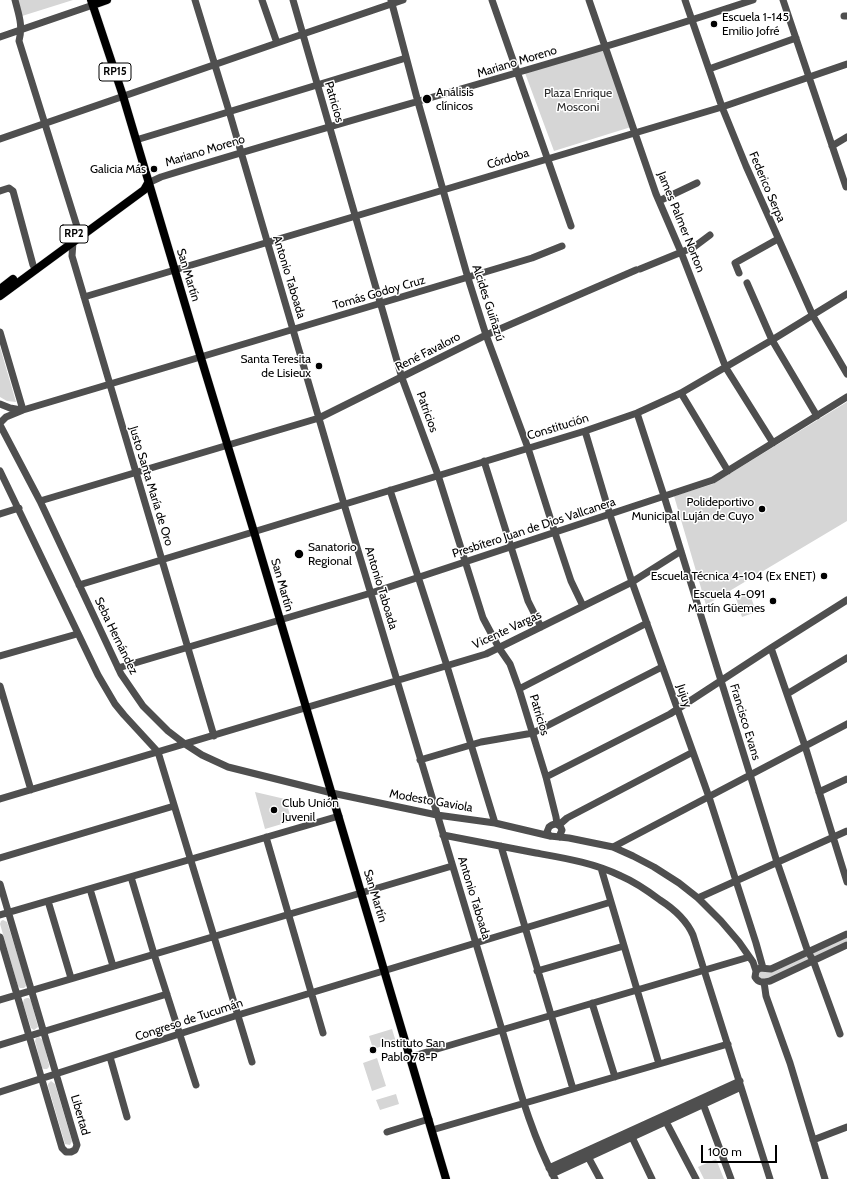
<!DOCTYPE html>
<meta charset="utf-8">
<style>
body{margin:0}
#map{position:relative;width:847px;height:1179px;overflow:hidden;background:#fff;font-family:Cabin,sans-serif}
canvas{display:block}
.scale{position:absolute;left:701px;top:1145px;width:76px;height:18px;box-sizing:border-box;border:2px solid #000;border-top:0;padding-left:5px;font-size:12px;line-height:14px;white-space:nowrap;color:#000;-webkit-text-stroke:3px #fff;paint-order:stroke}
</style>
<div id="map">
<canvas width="847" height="1179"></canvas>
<div class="scale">100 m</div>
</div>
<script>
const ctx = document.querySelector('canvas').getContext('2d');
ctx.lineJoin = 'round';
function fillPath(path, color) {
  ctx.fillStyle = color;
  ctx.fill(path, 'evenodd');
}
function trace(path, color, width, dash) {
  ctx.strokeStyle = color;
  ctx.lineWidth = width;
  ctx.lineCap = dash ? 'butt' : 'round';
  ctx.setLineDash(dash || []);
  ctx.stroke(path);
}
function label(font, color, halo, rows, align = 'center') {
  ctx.font = font + ' Cabin,sans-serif';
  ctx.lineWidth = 3;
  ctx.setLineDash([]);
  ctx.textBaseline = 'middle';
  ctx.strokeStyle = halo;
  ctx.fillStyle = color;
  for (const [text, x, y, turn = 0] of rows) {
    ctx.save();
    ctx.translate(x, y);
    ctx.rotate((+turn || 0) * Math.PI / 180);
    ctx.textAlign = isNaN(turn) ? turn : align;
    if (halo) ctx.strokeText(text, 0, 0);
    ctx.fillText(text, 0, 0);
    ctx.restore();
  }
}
const green = new Path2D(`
 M17 0H73L22 16Z
 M603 50 631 127 554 151 525 73Z
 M0 347 16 402 7 401 0 397Z
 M847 402V521L706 605 674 496 713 484Z
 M749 591 756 612 742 617 735 595Z
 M255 792 285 799 292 821 265 829Z
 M3 920 7 922 26 982V986L24 988H20L18 986 0 924 1 921Z
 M847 934V945L765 982 755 973Z
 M27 998H29L31 1001 38 1027 34 1030 31 1028 23 1003 24 999Z
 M392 1029 396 1042 373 1049 369 1036Z
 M39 1037 43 1040 49 1065V1067L47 1069H44L42 1068 35 1041 36 1038Z
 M377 1058 386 1086 372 1091 363 1063Z
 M51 1081 55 1084 72 1141 70 1145 65 1144 48 1086V1084Z
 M396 1094 399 1104 380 1110 376 1100Z
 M716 1159 724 1179H704L698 1167Z`);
const minor = new Path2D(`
 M15 0C19 16 23 25 19 41L80 236
 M195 0 229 111 344 504 502 1030C517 1080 530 1132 555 1179
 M262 0 277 43
 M293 0 402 378 438 475 483 618 499 648 510 664 519 689 546 777 556 817 557 824
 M391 0 418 102 468 278 486 335 528 448 555 533 571 581 583 606
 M492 0 571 226
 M589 0 656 194 681 252 726 368 773 443
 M685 0 722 107 746 166 813 316 847 374
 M783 0 846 187
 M844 16H847
 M0 37 93 5
 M709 69 796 38
 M0 139 303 34 403 0
 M136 140 406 58
 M832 146 847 137
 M148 183 161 177C358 116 557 65 753 0
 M0 191 9 188 13 191 33 265
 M659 201 697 183
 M73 242 72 256 214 736
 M640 269 694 247 710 235
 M739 273 735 263 778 239
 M747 283 772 340 817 416
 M84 297 722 107 847 64
 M0 332 23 410
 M681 393 728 471
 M0 404 10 408 21 410
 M637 413 664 496 777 862 808 952 813 960 840 1034
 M0 423 6 417 23 410 532 258 562 246
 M0 425 40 501 121 674 143 706 168 731 185 744 202 755 228 767 332 793 437 815 495 823 550 836 569 838 613 847 633 856 654 867 679 883 698 898 721 921 739 942 753 962 756 971
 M585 431 610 515 632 582 709 797 756 943 763 968
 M484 461 528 601 541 627
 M0 471 98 675 115 704 124 715 158 752 252 1062
 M390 490 447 666 495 823
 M40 501 319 418 486 335 636 270
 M0 514 19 508
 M79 585 585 431 637 413 681 393 772 340 847 294
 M771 648 805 746 847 882
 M0 656 77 634
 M118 668 371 593 713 480 847 397
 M0 686 31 790
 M519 689 647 623
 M787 694 847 658
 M420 760 481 742 533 733 662 667
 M546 777 670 714 771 648 847 600
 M819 792 847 779
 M0 799 486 654 632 582 681 551
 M559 825 567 818 693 752
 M443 835C474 841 505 847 536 853 564 858 595 863 621 876 635 882 648 891 660 900 674 909 686 919 693 935L770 1179
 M550 836 547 832 549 827C554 822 560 824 562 830L559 837
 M266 837 323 1033
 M501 846 573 1089
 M613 847 847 724
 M0 858 174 806
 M601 868 659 1064
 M131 877 154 954 196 1085
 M0 884 77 1145 75 1150 71 1152H66L62 1148 0 937
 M90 889 113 966
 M698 898 847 831
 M48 901 71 978
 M0 915 339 816
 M847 934 771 969 760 968 756 971 755 977C759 984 764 982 770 981L847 945
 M537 971 624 946
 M764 982 766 996 790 1063 825 1179
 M0 1000 452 866
 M592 1003 615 1077
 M0 1045 167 994
 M110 1057 127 1117
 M410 1057 749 957
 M0 1092 238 1015 611 902
 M702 1101 731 1179
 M664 1118 696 1179
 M432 1130 728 1044
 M387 1132 429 1119
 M630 1133 652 1179
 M813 1140 847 1127
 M586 1153 600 1179
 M549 1168 740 1081
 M552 1174 741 1087`);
const major = new Path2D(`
 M91 0 123 96 201 358 254 532 446 1179
 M93 5 107 0
 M0 289 13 279
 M0 296 144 190 148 183`);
const markers = [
 [714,24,4,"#000"],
 [427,99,5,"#000"],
 [154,169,4,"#000"],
 [319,366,4,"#000"],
 [762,509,4,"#000"],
 [299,554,5,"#000"],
 [824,576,4,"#000"],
 [773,601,4,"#000"],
 [274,810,4,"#000"],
 [373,1050,4,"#000"]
];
const shields = [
 [115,72,32],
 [74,234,28]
];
const shieldNames = [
 ["RP15",115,72],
 ["RP2",74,234]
];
const poiNames = [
 ["Escuela 1-145",722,17],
 ["Emilio Jofré",722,31],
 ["Análisis",436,92],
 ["clínicos",436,106],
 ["Galicia Más",146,169,"right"],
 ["Santa Teresita",311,359,"right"],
 ["de Lisieux",311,373,"right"],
 ["Polideportivo",754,502,"right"],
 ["Municipal Luján de Cuyo",754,516,"right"],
 ["Sanatorio",308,547],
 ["Regional",308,561],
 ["Escuela Técnica 4-104 (Ex ENET)",816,576,"right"],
 ["Escuela 4-091",765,594,"right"],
 ["Martín Güemes",765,608,"right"],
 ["Club Unión",282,803],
 ["Juvenil",282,817],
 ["Instituto San",381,1043],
 ["Pablo 78-P",381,1057]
];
const streetNames = [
 ["Mariano Moreno",517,62,-17],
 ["Patricios",334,102,74],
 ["Mariano Moreno",205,151,-17],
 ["Córdoba",508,159,-17],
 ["Federico Serpa",767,187,67],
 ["James Palmer Norton",681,222,68],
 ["San Martín",188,275,73],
 ["Antonio Taboada",289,277,73],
 ["Tomás Godoy Cruz",379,293,-16],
 ["Alcides Guiñazú",488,303,72],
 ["René Favaloro",428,352,-27],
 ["Patricios",427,412,70],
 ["Constitución",558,427,-17],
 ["Justo Santa María de Oro",151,486,73],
 ["Presbítero Juan de Dios Vallcanera",534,528,-18],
 ["San Martín",282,585,74],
 ["Antonio Taboada",381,588,73],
 ["Vicente Vargas",507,630,-25],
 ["Seba Hernández",116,636,64],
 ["Jujuy",684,696,71],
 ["Patricios",539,715,73],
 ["Francisco Evans",745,722,73],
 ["Modesto Gaviola",431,801,10],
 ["San Martín",375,896,73],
 ["Antonio Taboada",474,898,73],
 ["Congreso de Tucumán",189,1020,-18],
 ["Libertad",80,1115,74]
];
const parkNames = [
 ["Plaza Enrique",578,93],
 ["Mosconi",578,107]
];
fillPath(green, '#d6d6d6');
trace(major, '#dbdbdb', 9);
trace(minor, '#4f4f4f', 7);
trace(major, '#000', 8);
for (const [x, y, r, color] of markers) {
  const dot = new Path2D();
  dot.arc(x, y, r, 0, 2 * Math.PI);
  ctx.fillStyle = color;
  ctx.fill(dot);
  trace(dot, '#fff', 1.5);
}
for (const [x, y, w] of shields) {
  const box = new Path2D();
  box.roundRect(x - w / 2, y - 9, w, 18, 3);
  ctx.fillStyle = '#fff';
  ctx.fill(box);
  trace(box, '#000', 1);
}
label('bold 11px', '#000', null, shieldNames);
label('12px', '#000', '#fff', poiNames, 'left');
label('12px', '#000', '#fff', streetNames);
label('12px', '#2d2d2d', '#fff', parkNames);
</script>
